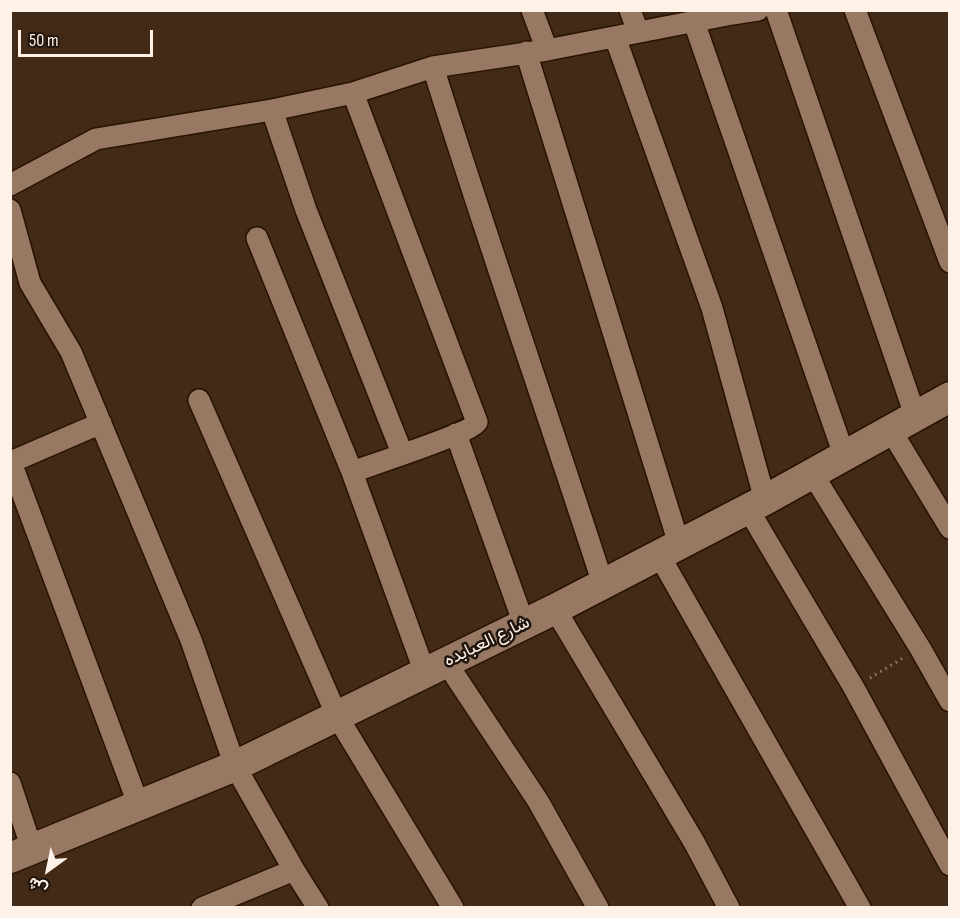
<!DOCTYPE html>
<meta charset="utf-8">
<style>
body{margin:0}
#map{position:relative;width:960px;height:918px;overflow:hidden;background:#432a16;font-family:"Sofia Sans Condensed",Vazirmatn,sans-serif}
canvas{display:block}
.frame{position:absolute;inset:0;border:12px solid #fef1e7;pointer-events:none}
.north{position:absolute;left:18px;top:840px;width:60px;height:60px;-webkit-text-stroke:4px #21160d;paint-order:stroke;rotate:213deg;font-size:16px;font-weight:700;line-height:24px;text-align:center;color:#fef1e7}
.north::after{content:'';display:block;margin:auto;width:21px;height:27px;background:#fef1e7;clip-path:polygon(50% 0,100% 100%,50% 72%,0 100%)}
.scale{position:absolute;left:18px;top:30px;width:135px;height:27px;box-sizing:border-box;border:3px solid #fef1e7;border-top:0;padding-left:8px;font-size:18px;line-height:21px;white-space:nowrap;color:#fef1e7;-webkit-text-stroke:4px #21160d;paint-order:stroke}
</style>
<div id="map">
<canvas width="960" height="918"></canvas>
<div class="frame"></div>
<div class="north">ش</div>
<div class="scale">50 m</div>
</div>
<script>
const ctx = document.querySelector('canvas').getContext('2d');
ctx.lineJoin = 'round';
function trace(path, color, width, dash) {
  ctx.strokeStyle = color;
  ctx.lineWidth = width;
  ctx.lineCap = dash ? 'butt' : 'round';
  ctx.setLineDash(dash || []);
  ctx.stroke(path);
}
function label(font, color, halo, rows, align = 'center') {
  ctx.font = font + ' "Sofia Sans Condensed",Vazirmatn,sans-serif';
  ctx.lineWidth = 5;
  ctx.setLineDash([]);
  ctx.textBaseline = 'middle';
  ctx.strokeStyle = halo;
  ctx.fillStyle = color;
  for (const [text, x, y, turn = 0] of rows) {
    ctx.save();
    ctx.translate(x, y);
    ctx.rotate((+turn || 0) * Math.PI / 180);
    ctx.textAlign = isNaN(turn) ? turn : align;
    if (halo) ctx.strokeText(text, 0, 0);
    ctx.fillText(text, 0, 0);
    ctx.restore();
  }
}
const path = new Path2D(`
 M870 678 903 658`);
const street = new Path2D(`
 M532 10 547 50
 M630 10 638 32
 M776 10 915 415
 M855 10 950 262
 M694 22 844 455
 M615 37 712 308 765 500
 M526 52 679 544
 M433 67C487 240 547 411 603 584
 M272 110 306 210 402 453
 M10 185 96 139 272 110 353 93 433 67 547 50 732 14 758 10
 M10 210 30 283 71 352 191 640 235 766 294 870 318 908
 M257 238 352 472 425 673
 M199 400 337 716 453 908
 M890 429 950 528
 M456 434 524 624
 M10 460 139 806
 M11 462 101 423
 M352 472C371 465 471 433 477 422L353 93
 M812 473 920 648 950 701
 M748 509 854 688 950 865
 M659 555 860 908
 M555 609 694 842 729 908
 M446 662 538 801 598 908
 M10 783 32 849
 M202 908 294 870`);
const secondary = new Path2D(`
 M10 858 235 766 337 716 555 609 765 500 950 397`);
const streetNames = [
 ["شارع العبابده",487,642,-26]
];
trace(street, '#291200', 24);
trace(secondary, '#291200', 33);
trace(path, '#958171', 3, [1.5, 4.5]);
trace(street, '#977963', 21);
trace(secondary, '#977963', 30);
label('18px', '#fef1e7', '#21160d', streetNames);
</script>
